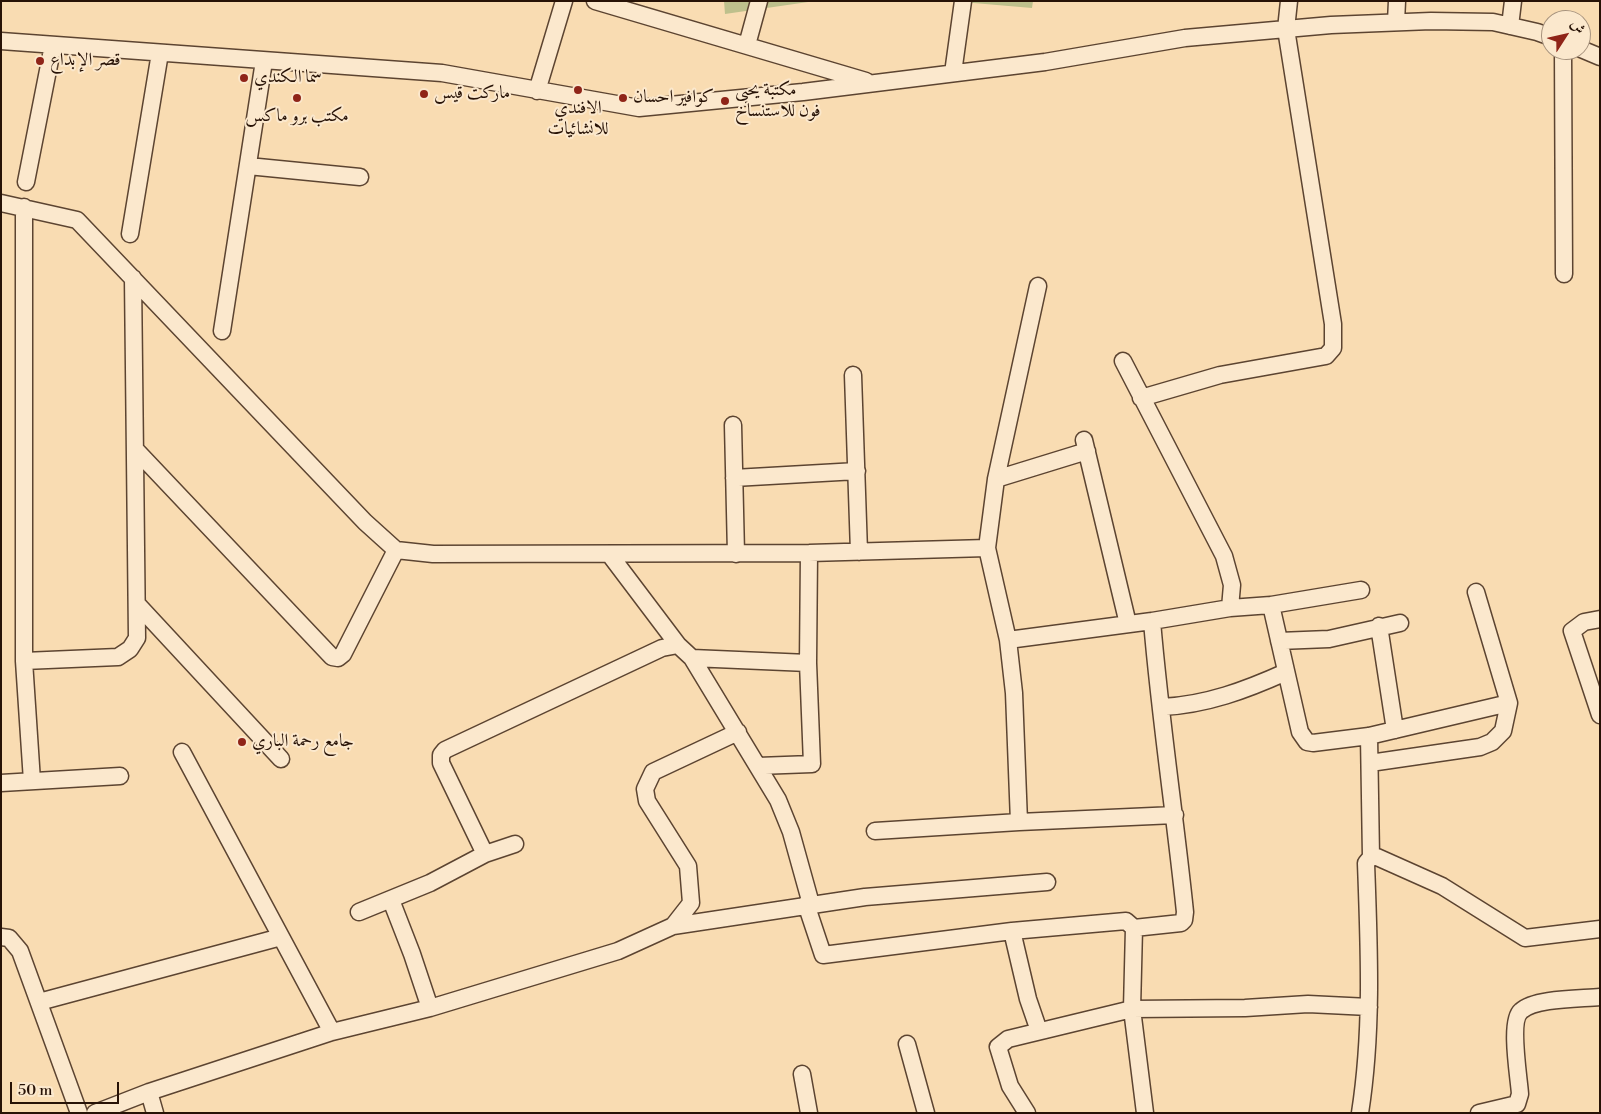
<!DOCTYPE html>
<meta charset="utf-8">
<style>
body{margin:0}
#map{position:relative;width:1601px;height:1114px;overflow:hidden;background:#f9dcb2;font-family:"Libre Bodoni",Amiri,serif}
canvas{display:block}
.frame{position:absolute;inset:0;border:2px solid #271206;pointer-events:none}
.north{position:absolute;left:1541px;top:10px;width:50px;height:50px;box-sizing:border-box;background:#fbe8cd;border:1px solid #a6927d;border-radius:50%;rotate:55deg;font-size:14px;font-weight:700;line-height:20px;text-align:center;color:#271206}
.north::after{content:'';display:block;margin:auto;width:18px;height:22px;background:#8f2418;clip-path:polygon(50% 0,100% 100%,50% 72%,0 100%)}
.scale{position:absolute;left:10px;top:1082px;width:109px;height:22px;box-sizing:border-box;border:2px solid #271206;border-top:0;padding-left:6px;font-size:15px;line-height:18px;white-space:nowrap;color:#271206;-webkit-text-stroke:4px #fbe8cd;paint-order:stroke}
</style>
<div id="map">
<canvas width="1601" height="1114"></canvas>
<div class="frame"></div>
<div class="north">ش</div>
<div class="scale">50 m</div>
</div>
<script>
const ctx = document.querySelector('canvas').getContext('2d');
ctx.lineJoin = 'round';
function fillPath(path, color) {
  ctx.fillStyle = color;
  ctx.fill(path, 'evenodd');
}
function trace(path, color, width, dash) {
  ctx.strokeStyle = color;
  ctx.lineWidth = width;
  ctx.lineCap = dash ? 'butt' : 'round';
  ctx.setLineDash(dash || []);
  ctx.stroke(path);
}
function label(font, color, halo, rows, align = 'center') {
  ctx.font = font + ' "Libre Bodoni",Amiri,serif';
  ctx.lineWidth = 4;
  ctx.setLineDash([]);
  ctx.textBaseline = 'middle';
  ctx.strokeStyle = halo;
  ctx.fillStyle = color;
  for (const [text, x, y, turn = 0] of rows) {
    ctx.save();
    ctx.translate(x, y);
    ctx.rotate((+turn || 0) * Math.PI / 180);
    ctx.textAlign = isNaN(turn) ? turn : align;
    if (halo) ctx.strokeText(text, 0, 0);
    ctx.fillText(text, 0, 0);
    ctx.restore();
  }
}
const green = new Path2D(`
 M724 1H815L725 14Z
 M950 1H1033L1032 8Z`);
const minor = new Path2D(`
 M595 1 866 81
 M1396 22 1397 1
 M1510 26 1513 1
 M1 41 442 73 639 108 803 92 1045 62 1185 38 1331 25 1431 21 1493 22 1537 32 1551 37
 M747 45 759 1
 M1581 49 1600 57
 M1563 50 1564 274
 M953 73 963 1
 M537 91 564 1
 M248 166 360 177
 M26 182 53 45
 M1 203 77 220 365 522 396 550 433 554 809 553 987 548
 M24 207V661L32 781
 M130 234 160 53
 M1038 286 996 479 987 548 1008 640 1152 621 1230 608 1232 585 1224 556 1123 361
 M222 331 264 61
 M853 375 859 552
 M1141 398 1220 375 1326 356 1333 348V324L1286 29 1289 1
 M733 425 736 554
 M1084 440 1128 624
 M135 449 332 657 338 658 343 654 396 550
 M734 478 857 471
 M996 479 1087 451
 M610 555 678 645 692 658 778 800 791 832 811 904
 M138 605 281 759
 M1271 605 1300 732 1307 742 1313 743 1369 736 1509 703
 M1230 608 1271 605 1361 590
 M1600 619 1584 622 1572 631 1600 715
 M1379 626 1395 730
 M1279 641 1329 639 1400 623
 M692 658 808 663
 M24 661 118 657 130 649 137 638 133 278
 M1162 707C1206 705 1246 690 1286 672
 M1369 736 1371 857
 M182 752 332 1032
 M1370 763 1480 747 1492 742 1503 731 1509 703 1476 592
 M758 766 812 764 808 663 809 553
 M1 783 120 776
 M1019 822 1175 815
 M875 831 1019 822 1014 693 1008 640
 M485 854 441 763V755L445 750 662 648 678 645
 M391 900 412 954 430 1008
 M806 904 823 955 1012 931 1126 921 1134 928 1132 1009 1145 1113
 M359 912 430 883 485 854 515 844
 M673 926 691 903 688 866 647 801 645 789 653 772 738 732
 M1134 928 1181 923 1184 920 1185 912C1175 815 1160 718 1152 621
 M1012 931 1028 999 1039 1031
 M1 937 9 938 20 951 79 1113
 M39 1002 281 937
 M907 1044 926 1113
 M802 1074 809 1113
 M149 1092 155 1113
 M95 1113 149 1092 332 1032 430 1008 618 951 673 926 865 897 1047 882
 M1027 1113 1010 1086 998 1047 1008 1039 1132 1009 1245 1008 1308 1004 1369 1007
 M1360 1113C1373 1030 1369 946 1366 863L1371 857H1377L1442 886 1525 938 1600 929
 M1479 1113 1517 1104 1520 1094C1519 1078 1509 1021 1521 1011 1535 998 1580 999 1600 997`);
const markers = [
 [40,61,5,"#8f2418"],
 [244,78,5,"#8f2418"],
 [578,90,5,"#8f2418"],
 [424,94,5,"#8f2418"],
 [297,98,5,"#8f2418"],
 [623,98,5,"#8f2418"],
 [725,101,5,"#8f2418"],
 [242,742,5,"#8f2418"]
];
const poiNames = [
 ["قصر الإبداع",50,61],
 ["سما الكندي",254,78],
 ["مكتبة يحيى",735,91],
 ["فون للاستنساخ",735,112],
 ["ماركت قيس",434,94],
 ["كوافير احسان",633,98],
 ["الافندي",578,109,"center"],
 ["للانشائيات",578,130,"center"],
 ["مكتب برو ماكس",297,117,"center"],
 ["جامع رحمة الباري",252,742]
];
fillPath(green, '#bec08c');
trace(minor, '#5c4431', 19);
trace(minor, '#fbe8cd', 16);
for (const [x, y, r, color] of markers) {
  const dot = new Path2D();
  dot.arc(x, y, r, 0, 2 * Math.PI);
  ctx.fillStyle = color;
  ctx.fill(dot);
  trace(dot, '#fbe8cd', 2);
}
label('18px', '#271206', '#fbe8cd', poiNames, 'left');
</script>
